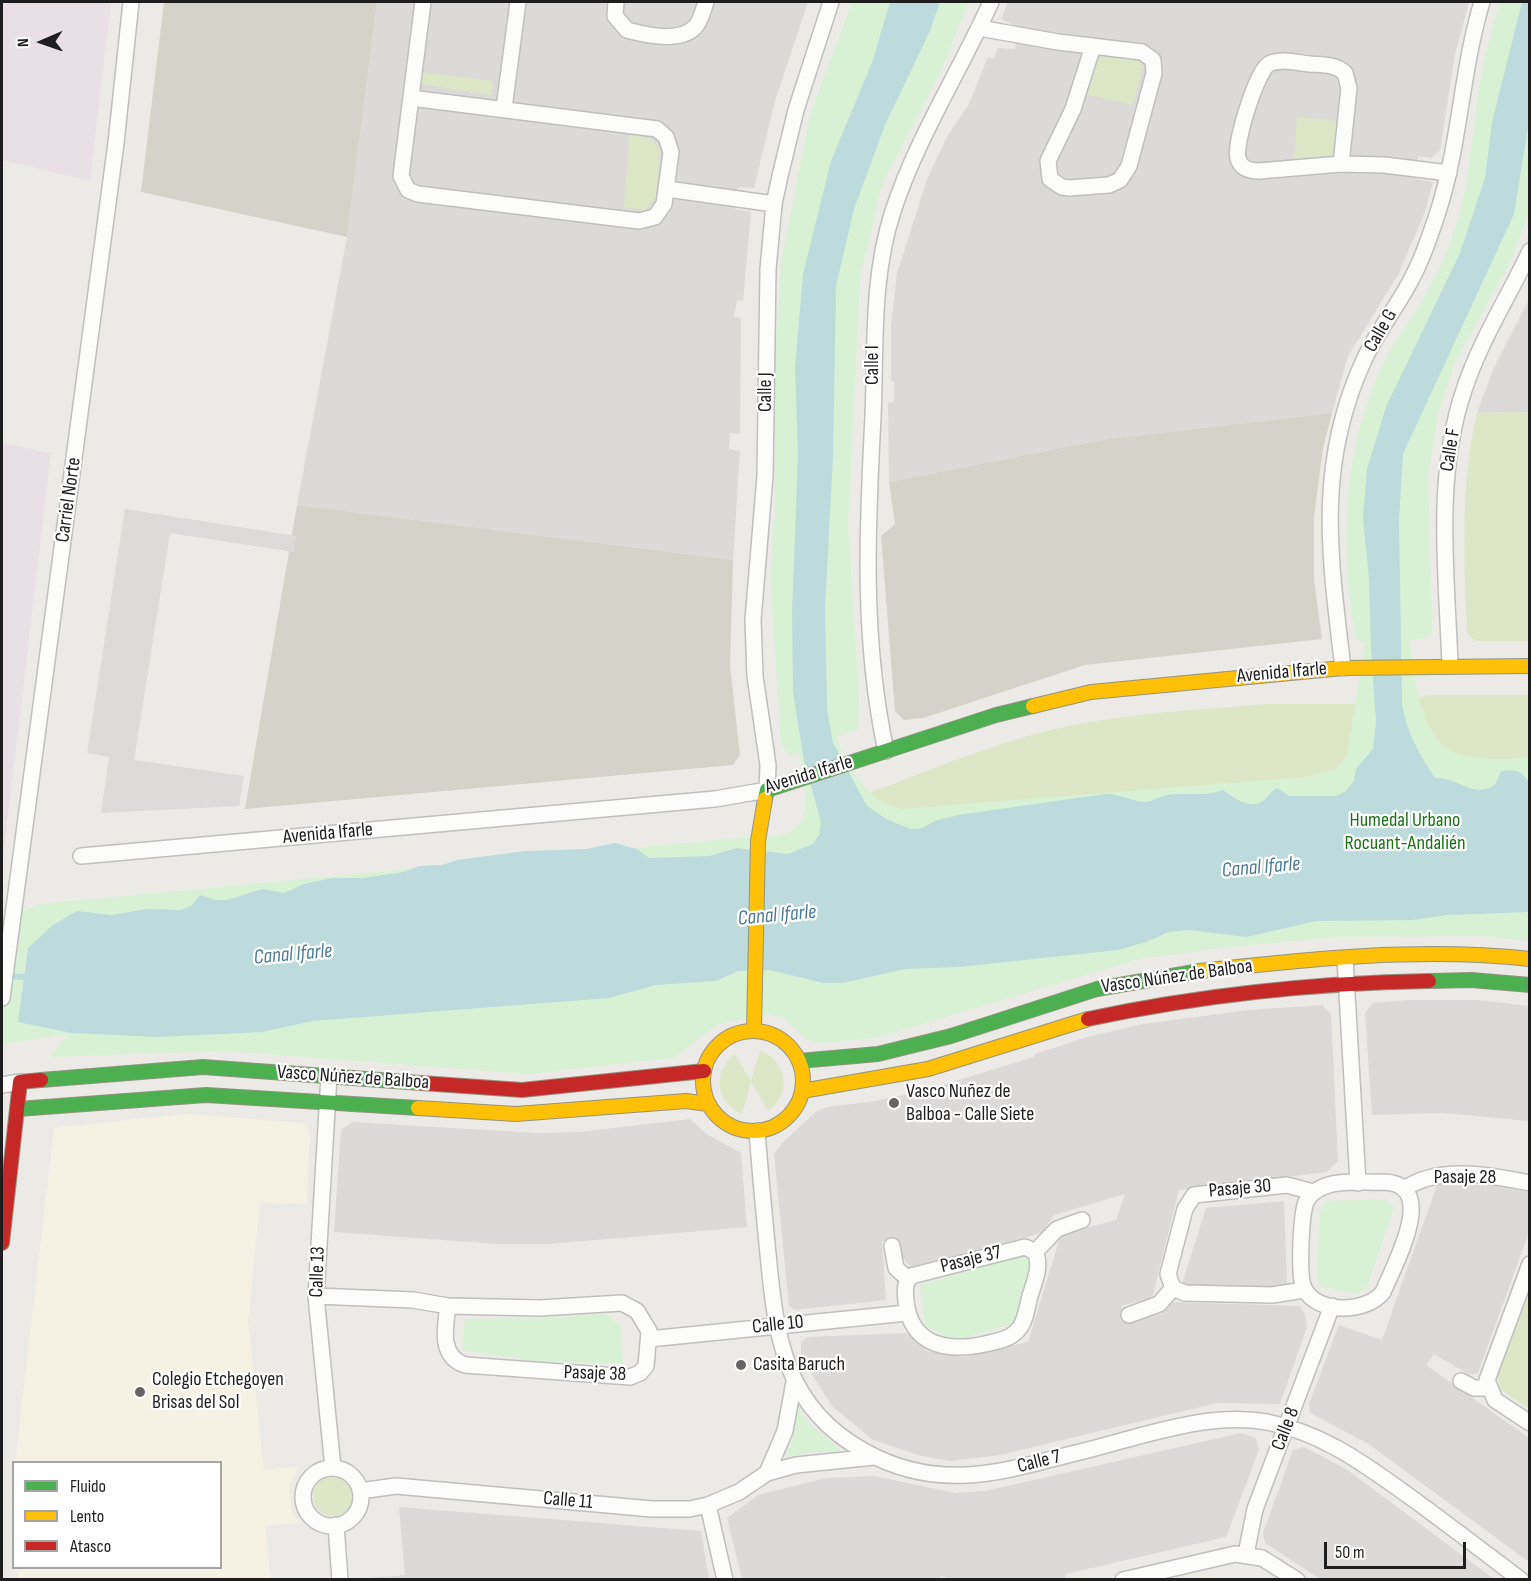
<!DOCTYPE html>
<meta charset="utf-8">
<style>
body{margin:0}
#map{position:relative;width:1531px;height:1581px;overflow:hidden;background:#eceae7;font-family:"Sofia Sans Condensed",sans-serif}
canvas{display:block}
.frame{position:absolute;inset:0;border:3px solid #1e1e1e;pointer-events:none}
.legend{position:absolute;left:12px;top:1461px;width:210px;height:108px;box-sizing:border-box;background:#fff;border:2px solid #a5a5a5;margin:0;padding:8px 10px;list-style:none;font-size:18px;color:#1e1e1e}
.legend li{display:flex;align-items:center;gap:12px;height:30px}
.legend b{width:30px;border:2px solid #a5a5a5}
.north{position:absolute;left:12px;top:12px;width:60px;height:60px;-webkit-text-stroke:4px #fff;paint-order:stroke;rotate:268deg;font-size:16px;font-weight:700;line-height:24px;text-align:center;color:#1e1e1e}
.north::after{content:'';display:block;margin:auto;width:21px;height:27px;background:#1e1e1e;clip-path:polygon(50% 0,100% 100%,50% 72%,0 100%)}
.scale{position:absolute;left:1324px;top:1542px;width:142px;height:27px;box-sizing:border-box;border:3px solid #1e1e1e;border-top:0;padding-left:8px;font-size:18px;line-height:21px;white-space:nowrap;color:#1e1e1e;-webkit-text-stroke:4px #fff;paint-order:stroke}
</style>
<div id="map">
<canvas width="1531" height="1581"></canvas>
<div class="frame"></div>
<ul class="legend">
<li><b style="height:8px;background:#4caf50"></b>Fluido</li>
<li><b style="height:8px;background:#ffc107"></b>Lento</li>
<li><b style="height:8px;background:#c62828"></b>Atasco</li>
</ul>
<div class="north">N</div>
<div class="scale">50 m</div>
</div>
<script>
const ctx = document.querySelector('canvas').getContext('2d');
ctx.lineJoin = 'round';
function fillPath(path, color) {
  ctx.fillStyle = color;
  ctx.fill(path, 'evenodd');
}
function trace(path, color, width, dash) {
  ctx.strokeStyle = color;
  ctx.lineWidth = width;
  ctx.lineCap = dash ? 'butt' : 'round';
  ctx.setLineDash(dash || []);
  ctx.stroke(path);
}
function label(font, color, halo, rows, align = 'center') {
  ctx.font = font + ' "Sofia Sans Condensed",sans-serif';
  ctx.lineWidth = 4.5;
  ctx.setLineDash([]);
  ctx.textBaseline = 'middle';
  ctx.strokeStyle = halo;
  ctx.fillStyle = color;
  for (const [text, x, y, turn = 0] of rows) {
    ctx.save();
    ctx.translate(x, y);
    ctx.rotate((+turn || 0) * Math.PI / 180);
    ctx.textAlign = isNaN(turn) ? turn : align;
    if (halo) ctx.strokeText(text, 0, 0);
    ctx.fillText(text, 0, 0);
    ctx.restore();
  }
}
const residential = new Path2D(`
 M377 2H808L775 101 754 188 738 187 735 198V209L751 212 743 301 737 300 734 317 741 318 740 434 730 433 729 449 740 451 733 560 297 505 347 237Z
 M1008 2H1469L1455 54 1440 150 1432 158 1418 156 1416 179 1433 182 1425 212 1399 273 1348 356 1332 413 1107 439 889 482 888 403 894 402V381H891V325L897 273 928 177 949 133 968 106 988 57 994 58 998 48 1015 49 1018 27 1001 19Z
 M1529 299V412L1477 413 1493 370Z
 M1408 1000H1478L1529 1006V1121L1443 1113 1372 1115 1365 1013 1373 1003Z
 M1322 1005 1331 1014 1338 1161 1327 1172 1179 1190 1152 1298 1121 1306 1126 1322 1162 1314 1171 1302 1300 1306 1305 1315 1307 1327 1280 1404 1217 1403 1000 1455 951 1461 921 1456 873 1440 832 1406 801 1357V1343L807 1337 907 1333 928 1351 964 1357 1028 1342 1061 1234 1116 1220 1125 1194 1054 1215 1042 1233 910 1267 901 1255 899 1240 882 1241 886 1300 795 1310 789 1306 774 1154 783 1142 817 1111 827 1107 875 1101 923 1091 1034 1057 1035 1054 1087 1037 1143 1024 1248 1010Z
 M690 1119 708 1135 741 1153 747 1227 549 1244H498L334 1232 341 1130 352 1122 536 1133 580 1132Z
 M1437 1185H1488L1529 1192V1232L1478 1373 1470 1375 1434 1354 1426 1365 1529 1438V1562L1367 1443 1310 1413 1309 1404 1339 1325 1382 1340Z
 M1284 1201 1287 1289 1181 1287 1206 1208Z
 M1241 1433 1256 1438 1259 1450 1226 1537 1066 1574 1064 1579 954 1580 941 1576 939 1580 742 1579 727 1518 758 1495 826 1478 874 1476 955 1493 985 1491Z
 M1304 1447 1346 1469 1494 1579H1320L1265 1543 1263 1533 1293 1450Z
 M399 1507 701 1531 709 1579H356L405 1575Z`);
const industrial = new Path2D(`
 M2 2H111L90 181 2 160Z
 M2 443 51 453 2 867Z`);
const education = new Path2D(`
 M186 1114 302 1123 310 1131 307 1204 260 1203 248 1321 264 1470 299 1466 289 1487 292 1513 299 1523 265 1526 271 1579H18L17 1568H220V1462H15L54 1128Z`);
const construction = new Path2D(`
 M164 2H377L347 237 141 192Z
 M1332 413 1323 448 1314 518V579L1322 639 1085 665 923 718 904 720 895 711 881 536 895 524 889 482 1107 439Z
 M297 505 733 560 730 665 740 755 733 765 245 809Z`);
const grass = new Path2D(`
 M1100 53 1136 58 1143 67 1133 105 1085 94Z
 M421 72 493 81 492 95 419 84Z
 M1297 117 1337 121 1334 153 1330 160 1294 163Z
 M630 133 651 139 660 150 656 197 646 210 624 207Z
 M1529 412V641H1475L1467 633C1464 559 1460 486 1477 413Z
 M1428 695H1529V784L1480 791 1402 704Z
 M1267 704H1375L1354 781 922 828 861 796C925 772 988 745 1055 729 1124 713 1196 710 1267 704Z
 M760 1050C787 1061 793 1094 768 1111L751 1082 742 1114C715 1103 712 1071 735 1054L751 1081Z
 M1529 1294V1409L1500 1389 1497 1374Z
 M313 1496a20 20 0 1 1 40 0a20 20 0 1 1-40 0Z`);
const park = new Path2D(`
 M852 2H969L939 75 882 184 860 278 848 524 859 697 858 729 836 737C847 768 869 802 901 809L1305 777 1336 769 1347 756 1365 642 1356 640C1339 546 1342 447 1385 360 1393 342 1406 327 1416 310 1434 283 1448 251 1458 219 1470 178 1472 137 1478 94 1483 63 1491 32 1500 2H1529V212L1509 265 1455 362 1438 414 1428 476 1432 633 1428 638 1409 640C1414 673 1419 737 1455 753 1472 761 1510 758 1529 758V941L1485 936 1336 937 1229 947 1139 959 876 1038 818 1043 807 1040 783 1018 768 1014 717 1025 673 1058 529 1074 226 1051 50 1057 68 1034 2 1044V915L21 912 40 904 740 838C817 839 810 816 799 752L789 755 781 743 770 576 775 514V346L782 256 810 115Z
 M1386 1199 1394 1208 1367 1287 1358 1294 1322 1287 1317 1279 1320 1212 1327 1201Z
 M1024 1255 1032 1261 1015 1323 965 1337H947L925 1325 920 1285Z
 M604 1313 621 1326 623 1363 534 1361 462 1350 465 1319 556 1318Z
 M797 1407 805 1419 841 1451 811 1452 786 1457 795 1431Z`);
const parking = new Path2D(`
 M125 509 296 536 294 552 170 533 134 760 244 776 239 806 101 813 109 757 87 753Z`);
const water = new Path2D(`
 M890 2H940L929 33 885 125 854 209 836 286 833 457 825 608 827 709 833 743 867 806 888 820 911 829 922 828 935 821 958 815 1105 794C1121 794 1136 803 1146 802 1153 801 1161 796 1168 795 1187 792 1206 797 1223 790 1234 798 1249 810 1263 801 1268 797 1271 791 1277 788L1289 796H1336L1346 791 1354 781 1356 769 1373 749 1376 721 1371 650 1369 578 1363 518 1367 469 1386 407 1460 253 1485 178 1492 122 1522 2H1529V121L1514 214 1403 454 1399 520 1402 704C1407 733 1419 754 1435 778 1459 777 1472 799 1495 785L1501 771C1516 769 1521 770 1530 784L1529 912 1447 915 1413 920 1316 921 1247 937 1189 930 1169 932 1146 942 1118 950 959 967 905 969 843 983H823L770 970 738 971 716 981 656 985 609 998 313 1021 262 1032 158 1037 71 1033 18 1022 28 948 53 925 77 911 112 915 147 909 180 910 191 906 200 895 215 900H227L262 889 284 893 304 884 332 878H363L404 872 419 866 442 865 457 860 525 851 587 849 615 843 637 849 649 858 710 856 736 848 788 854 813 844 819 835 821 822 804 761 793 692 792 612 798 454 795 368 803 274 831 161 873 60Z`);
const stream = new Path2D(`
 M4 976 24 977`);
const street = new Path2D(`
 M616 2 615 16 627 30C645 35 680 43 695 27 701 21 703 10 706 2
 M979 28 1058 42 1142 52 1153 60 1154 73 1129 166 1120 180 1109 185 1069 188 1062 187 1050 179 1048 161 1073 109 1093 46
 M411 98 657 129 666 137 671 152 664 204 655 217 639 221 418 194 408 190 401 176 423 2
 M504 108 518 2
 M1341 164 1349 88 1345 73C1335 64 1323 65 1310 64 1298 63 1281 58 1269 64 1257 70 1234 144 1238 158 1240 168 1249 171 1259 171L1341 164 1384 165 1449 173
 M667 189 774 204
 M1450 666C1447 575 1434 478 1464 390 1480 341 1508 298 1530 251
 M1343 668C1330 558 1315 466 1364 360 1377 331 1398 306 1412 278 1423 258 1430 236 1437 215 1460 146 1461 71 1482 2
 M886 751C862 640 867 530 873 417 876 347 871 279 893 211 917 138 960 71 991 2
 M81 856 715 799 767 790 768 765 755 676 753 620 765 476 768 269 774 204 780 176 796 110 831 2
 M1345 959 1358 1183
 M2 998 116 143 131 2
 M329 1076 316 1296 333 1468
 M2 1085 20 1082
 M757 1131C760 1172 764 1213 768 1254 776 1337 784 1407 864 1451 896 1469 931 1477 967 1475 1008 1473 1049 1459 1088 1450 1146 1435 1207 1412 1267 1422 1323 1433 1364 1464 1409 1496 1446 1523 1484 1552 1521 1580
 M1382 1182C1441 1182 1394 1265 1383 1292 1367 1313 1317 1315 1304 1288 1298 1276 1301 1215 1306 1202 1309 1196 1313 1192 1319 1189 1335 1179 1363 1183 1382 1182Z
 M1404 1189C1439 1165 1490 1175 1530 1183
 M892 1246 896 1268 908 1279
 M1025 1247 1035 1252C1042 1265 1034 1283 1030 1296 1027 1307 1026 1321 1018 1330 1009 1340 997 1341 985 1344 947 1352 911 1346 906 1301 905 1291 904 1284 911 1276Z
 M1035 1252 1057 1229 1082 1220
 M1530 1264 1487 1380 1495 1400 1530 1423
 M1304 1290 1272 1295 1185 1293 1173 1288 1168 1274 1185 1209 1194 1195 1287 1185 1313 1192
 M316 1296 413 1300 448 1306 540 1308 622 1303 637 1311 649 1331 646 1366 640 1373 630 1377 465 1365C439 1356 445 1328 448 1306
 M1129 1315 1159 1304 1173 1288
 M649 1339 907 1313
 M1461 1381 1474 1388H1488
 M303 1497a29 29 0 1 1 58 0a29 29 0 1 1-58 0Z
 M767 1473 785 1431 794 1382
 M360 1491 396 1486 652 1509H690L708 1505 739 1492 767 1473 796 1465 874 1457
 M708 1505 725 1580
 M336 1525 340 1580
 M1246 1554 1255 1509 1332 1306
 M1123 1580 1235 1554 1262 1558 1297 1580`);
const fast = new Path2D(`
 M765 799 767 790 996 715 1033 706
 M1429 981 1471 980 1530 985
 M799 1061 878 1054 951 1036 1097 989 1200 971
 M41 1080 203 1067 421 1083
 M18 1109 206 1095 418 1108`);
const slow = new Path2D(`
 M1033 706 1091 692 1343 668 1530 666
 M1200 971C1309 959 1421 947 1530 959
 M754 1030 758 841 765 799
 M703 1081a50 50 0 1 1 100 0a50 50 0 1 1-100 0Z
 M802 1091 928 1069 1088 1019
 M418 1108 516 1114 686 1101 708 1104`);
const jam = new Path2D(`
 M1088 1019C1201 995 1313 983 1429 981
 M421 1083 522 1090 704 1071
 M2 1243 20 1082 41 1080`);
const markers = [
 [894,1103,6,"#666564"],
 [741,1365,6,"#666564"],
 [140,1392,6,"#666564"]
];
const streetNames = [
 ["Calle G",1381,331,-60],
 ["Calle I",873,365,-90],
 ["Calle J",766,392,-90],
 ["Calle F",1451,450,-81],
 ["Carriel Norte",69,500,-82],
 ["Avenida Ifarle",1282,673,-5],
 ["Avenida Ifarle",809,775,-17],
 ["Avenida Ifarle",328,834,-5],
 ["Vasco Núñez de Balboa",1177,977,-8],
 ["Vasco Núñez de Balboa",353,1078,4],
 ["Pasaje 28",1465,1178],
 ["Pasaje 30",1240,1189,-5],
 ["Pasaje 37",971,1260,-14],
 ["Calle 13",318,1272,-88],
 ["Calle 10",778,1325,-6],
 ["Pasaje 38",595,1374,2],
 ["Calle 8",1286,1429,-69],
 ["Calle 7",1039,1462,-14],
 ["Calle 11",568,1501,5]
];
const parkNames = [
 ["Humedal Urbano",1405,821],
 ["Rocuant-Andalién",1405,844]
];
const poiNames = [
 ["Vasco Nuñez de",906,1092],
 ["Balboa - Calle Siete",906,1115],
 ["Casita Baruch",753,1365],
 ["Colegio Etchegoyen",152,1380],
 ["Brisas del Sol",152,1403]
];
const waterNames = [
 ["Canal Ifarle",1261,868,-5],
 ["Canal Ifarle",777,916,-5],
 ["Canal Ifarle",293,955,-5]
];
fillPath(residential, '#dbdad8');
fillPath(industrial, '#e9e0e6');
fillPath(education, '#f5f2e3');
fillPath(construction, '#d5d2c9');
fillPath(grass, '#dde7c8');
fillPath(park, '#d8f0d4');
fillPath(parking, '#dcdbda');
fillPath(water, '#bddbdc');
trace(stream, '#bddbdc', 6);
trace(street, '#bfbfbd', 18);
trace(fast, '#959380', 16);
trace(slow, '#959380', 16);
trace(jam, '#959380', 16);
trace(street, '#fcfcfb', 15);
trace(fast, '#4caf50', 14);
trace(slow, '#ffc107', 14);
trace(jam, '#c62828', 14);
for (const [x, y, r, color] of markers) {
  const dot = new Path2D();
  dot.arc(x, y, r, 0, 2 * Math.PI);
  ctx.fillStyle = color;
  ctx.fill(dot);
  trace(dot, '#fff', 2);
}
label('20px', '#1e1e1e', '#fff', streetNames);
label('20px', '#1a7315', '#fff', parkNames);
label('20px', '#1e1e1e', '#fff', poiNames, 'left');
label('italic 21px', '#4c7b96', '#fff', waterNames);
</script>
